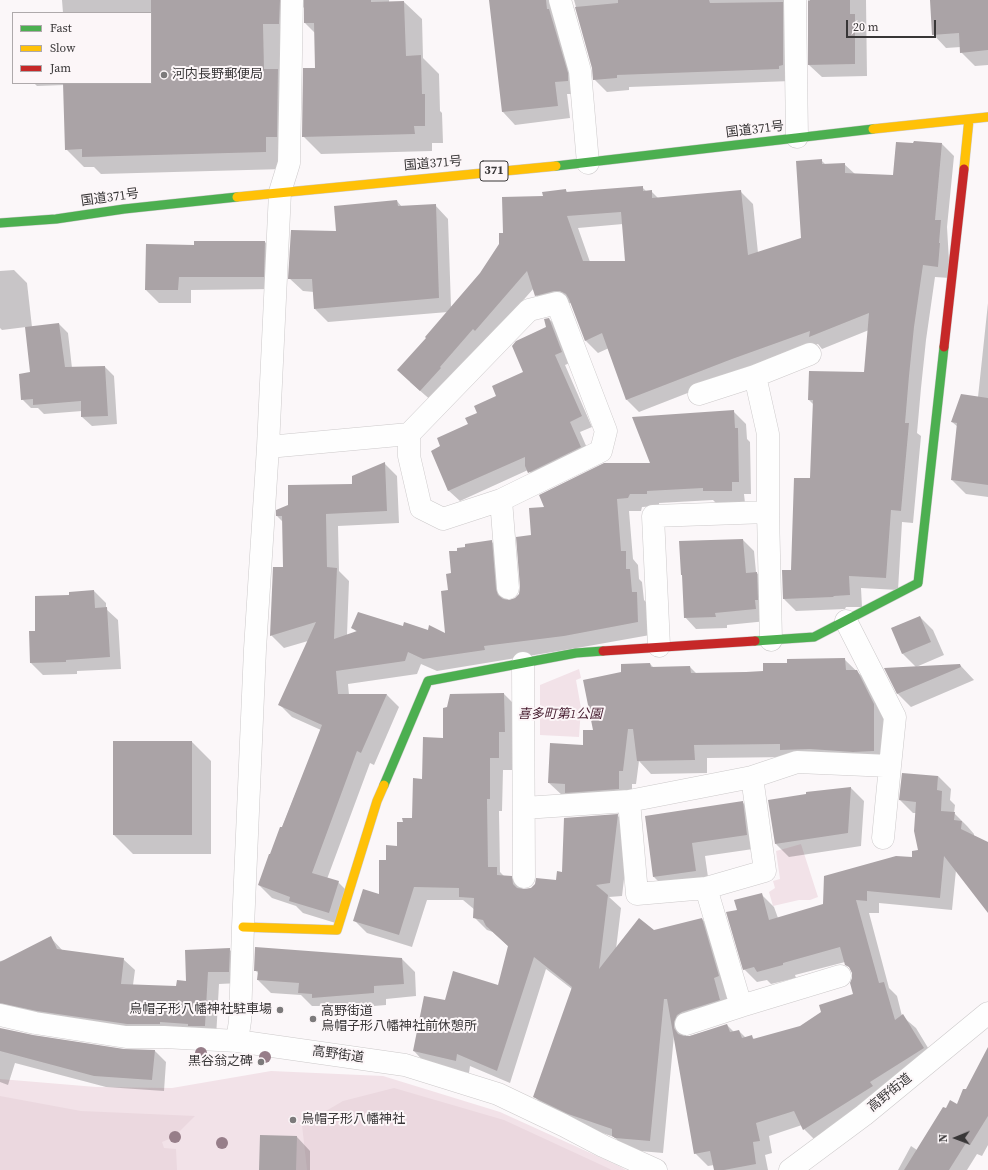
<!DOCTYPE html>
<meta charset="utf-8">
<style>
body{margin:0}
#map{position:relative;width:988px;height:1170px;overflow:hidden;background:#fbf7f9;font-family:"Source Serif 4",serif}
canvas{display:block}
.legend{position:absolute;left:12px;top:12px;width:140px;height:72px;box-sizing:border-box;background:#fcf6f8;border:1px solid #aea9ab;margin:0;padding:5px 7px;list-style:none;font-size:12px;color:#383637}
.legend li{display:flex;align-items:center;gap:8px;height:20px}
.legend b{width:20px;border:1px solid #aea9ab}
.north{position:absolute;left:936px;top:1118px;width:40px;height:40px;-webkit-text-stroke:3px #fcf6f8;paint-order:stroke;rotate:269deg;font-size:11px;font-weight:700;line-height:16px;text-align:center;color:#383637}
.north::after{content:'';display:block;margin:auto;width:14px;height:18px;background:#383637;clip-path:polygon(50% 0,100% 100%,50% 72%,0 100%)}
.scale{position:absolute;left:846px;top:20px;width:90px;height:18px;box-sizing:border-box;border:2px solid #383637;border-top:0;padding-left:5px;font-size:12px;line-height:14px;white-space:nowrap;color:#383637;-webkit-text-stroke:3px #fcf6f8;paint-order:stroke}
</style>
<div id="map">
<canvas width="988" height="1170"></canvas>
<ul class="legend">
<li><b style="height:5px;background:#4caf50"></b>Fast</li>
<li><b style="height:5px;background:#ffc107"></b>Slow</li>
<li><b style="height:5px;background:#c62828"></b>Jam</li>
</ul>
<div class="north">N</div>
<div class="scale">20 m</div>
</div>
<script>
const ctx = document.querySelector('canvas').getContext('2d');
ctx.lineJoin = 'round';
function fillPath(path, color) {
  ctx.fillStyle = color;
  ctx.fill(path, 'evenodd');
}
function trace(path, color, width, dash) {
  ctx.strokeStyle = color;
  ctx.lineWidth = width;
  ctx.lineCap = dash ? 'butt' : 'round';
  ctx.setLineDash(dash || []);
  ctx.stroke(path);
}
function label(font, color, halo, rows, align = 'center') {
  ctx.font = font + ' "Source Serif 4","Noto Sans JP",serif';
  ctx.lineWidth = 4;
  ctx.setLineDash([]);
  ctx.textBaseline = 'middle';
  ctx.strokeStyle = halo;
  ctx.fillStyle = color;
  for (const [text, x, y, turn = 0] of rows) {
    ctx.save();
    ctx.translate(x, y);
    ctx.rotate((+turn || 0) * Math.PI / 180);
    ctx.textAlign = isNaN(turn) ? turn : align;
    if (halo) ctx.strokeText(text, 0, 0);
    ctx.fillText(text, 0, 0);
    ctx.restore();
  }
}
const green = new Path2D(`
 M579 669 581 678 576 680 581 708 579 737 540 735V685Z
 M801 844 818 897 810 900H799L773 906 769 892 775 888 773 881 780 879 776 851Z
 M271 1071 383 1076 500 1112 619 1166 626 1170H0V1079L96 1087 172 1088Z`);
const forest = new Path2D(`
 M394 1088 504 1120 610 1169 611 1170H307L302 1125 343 1101Z
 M0 1096 81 1111 195 1116 174 1137 162 1142 164 1148 176 1149 177 1170H0Z`);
const shadow = new Path2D(`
 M62 0H389V2H404L422 19 423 58 439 74 440 111 442 113 443 143H432V151L321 154 303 136 316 69 315 33 305 23V6L299 12 297 41 280 42 284 169 101 174 94 167H84L66 149 65 85 37 86 34 83H151V13H58H63Z
 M490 0H806L802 1 791 81 629 87V90L607 92 594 79 593 67 574 0H570L580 94H567L570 118 515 125 503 112Z
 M808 0H866L867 76 822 77 809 65Z
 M931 0H988V65L975 66 961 52V47L946 48 933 34Z
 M942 144 954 156 947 227 950 278 935 277 926 340 921 388 917 433 921 436 913 523 902 522 898 590 861 588 862 607H846L845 609 796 611 784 599 792 570 811 479 814 405 809 400 865 373 869 330 822 349 818 344 744 371 639 412 627 400 609 348 598 353 586 341 571 303 548 307 536 295 534 288 433 402 410 382 427 338 448 312 328 322 315 309 314 292 303 291 289 278 337 232 397 201 402 207 435 205 448 219 451 307 481 273 500 245 504 234 544 197 566 190 568 193 642 187 647 192 651 191 658 198 741 192 753 204 758 253 802 238 821 160 826 165 844 164 855 174 894 176ZM623 224 626 262H590L578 228Z
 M265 242 278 255 276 289 191 290V303H159L146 290 195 246Z
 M14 270 27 283 32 327 59 324 68 333 72 368 105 367 114 376 117 424 92 426 82 417V411L44 414 38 408H31L22 399 32 373 26 327 2 330 0 328V271Z
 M988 303V497L966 494 952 480 958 427 952 422 978 397Z
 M549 319 560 329 572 362 565 365 592 427 580 432 591 457 540 483 528 470 460 501 449 491 432 451 442 447 469 425 478 414 525 373 548 328Z
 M733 411 746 424 747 439 750 442 751 494H744L745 503 717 504 713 500 659 503V506L642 507 641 511H629L633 559 638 565 639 579 642 582 644 600 650 606V635L577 648 437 671 421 664 417 674 348 684 349 695H387L399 707 374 765 370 763 327 879 338 882 351 895 342 925 303 913 296 906 272 898 259 885 321 730 292 717 280 705 308 641 284 648 271 635 284 568 283 522 277 516 353 485 384 463 397 476 399 523 338 526 339 571 349 581 347 635 357 632 353 628H403L447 634 449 591 458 552 491 541 504 554 508 601 515 599 520 594 532 536 545 507 651 464Z
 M743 540 754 551 756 572 768 585 767 621 727 625V628L696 629 685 617Z
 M94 591 106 603V609L118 620 121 669 77 671V674L43 675 31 663 36 632Z
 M920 617 933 630 944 655 916 667 903 654 892 628Z
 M844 659 870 684 887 718V763L789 757 707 758V773L651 774 639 761 636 784H632V802L563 796 549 783 584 746 594 731 622 673 650 664 654 668 690 667 697 674 764 672 788 664Z
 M960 665 974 680 911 707 898 694 886 669Z
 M504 694 517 707V744H512V770H503L502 811H499L500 872 505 877H511L524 890 557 881 617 815 630 828 622 896 609 897 621 908 616 949 653 931 702 919 714 932 732 1012 686 1034V1037L727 1025 734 1032 739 1031 746 1038 751 1036 755 1040 800 1027 854 995 852 970 846 964 845 962 795 975 796 978 771 984 767 980 757 982 744 969 738 910 761 894 774 907 778 918 824 905 913 858 919 850 916 813H913L900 800 938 776 951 789 950 800 955 805 954 813 967 826 974 834V836L988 843V911L956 870 952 910 879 903V913H869L889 988 897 996 902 1016 916 1028 936 1061 817 1142 804 1129 802 1125 769 1136 772 1153 765 1155 768 1170H715L714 1165 708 1166 695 1153 674 1035 663 1153 628 1150 614 1137 582 1126 547 1110 535 1097 572 989 546 969 510 1083 470 1066 469 1073 426 1064 414 1051 445 1001 499 986 509 947 493 932 487 930 474 917 475 910 463 900H427L412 947 367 933 354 920 380 895 387 861 398 847 404 823 413 819 423 780 444 739 451 695Z
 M192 742 211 761V854H133L114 835Z
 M851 788 864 801 861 846 789 857 776 844 769 801Z
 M742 802 756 815 760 848 705 856 709 884 667 890 654 877 646 817Z
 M50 937 63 951 123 959 135 970 133 985 177 987 187 982 229 949 241 961 240 983 219 984 216 1038 0 1023V961L7 960Z
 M402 959 415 972 416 996 386 999V1005L326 1010 322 1006H312L301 995 271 993 258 980 259 974 255 970Z
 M0 1029 32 1036 124 1050H154L166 1062 164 1091 106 1087 15 1063 8 1085 0 1082Z
 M988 1080V1145L982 1156 977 1154 967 1170H898L911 1146 917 1150 946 1109 957 1105 966 1091Z
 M297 1137 310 1151V1170H260Z`);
const building = new Path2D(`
 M151 0H280L279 24H263L264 69H278L277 137H266V152L82 157V149L65 150 63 83H151Z
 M304 0H371V2L404 1 406 56 421 55 422 94H425V126H414L415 134 302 137 303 68H315L314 23H304Z
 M489 0H546L547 9H549L568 73V81L555 82 558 106 502 112Z
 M618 0H709L710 3 783 2V65L779 66V69L617 75V78L593 80 592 68 575 7 618 3Z
 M810 0H850V14H855V64L808 65V1H810Z
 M930 0H988V50L960 53 959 33 932 35Z
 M914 141 942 143 935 220H941L939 243H940L938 267 923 265 914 327 909 376 905 423H909L901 511 891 510 886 578 849 576 850 595 834 596 833 597 783 599 782 570H791L794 478H810L813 400H808L809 371 864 372 869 313 809 337 810 331 732 359 626 400 602 333 585 341 569 299 566 294 560 291H554L535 296 527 271 475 331 473 329 440 367 441 368 420 391 397 370 426 338 425 337 480 273 499 244V233H503L502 197 543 196 542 192 566 189V192L643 186V191L652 190V198L741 190 748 255 801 238 796 161 822 159V164L845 163V173L893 175 896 142 913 143ZM621 212 625 261H583L567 216Z
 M397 200 398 206 436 204 439 298 314 309 312 279H288L291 230 336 231 334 206Z
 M194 241H265L264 277H179L178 290H145L146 244 194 245Z
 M549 318 562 352 555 355 582 416 570 422 581 447 528 473 525 466V457L448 491 431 451 440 446 437 438 468 424 465 418 477 413 474 406 496 396 492 386 523 372 512 346 516 341 546 327 544 319Z
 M59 323 65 367 105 366 108 416 81 417V401L33 405V399L21 400 19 374 30 372 25 327Z
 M961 394 988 398V485L951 480 957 423 951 422Z
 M734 410 735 428H738L739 482H732V491H703V488L647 491V494H630L628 498 617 499 621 551H626V569H630L632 592H637L638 622 564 636 484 646 485 650 423 659 408 652 405 661 336 671 338 694H387L361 753 357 751 312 873 339 881 329 913 289 901 290 897 258 885 269 854H270L280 827H282L322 725 278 705 316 622 270 636 273 567H283L282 516H276V510L288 505V485L352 484V476L385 462 387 511 326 514 327 567 337 568 334 639 357 631 351 628 358 612 403 626 404 622 428 630 429 625 445 633 441 591 448 590 446 574 451 573 449 551H457V548L465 547V544L492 540 496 589 498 595 503 599 509 600 515 598 519 594 520 587 516 537 531 535 529 508 544 507 539 495 604 463H650L632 417Z
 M743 539 746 573 757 572 758 600H755L756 609 715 613 716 617 684 618 682 575H681L679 541Z
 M94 590 95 608 107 607 110 657 66 660V662L30 663 29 631H35V596L69 595V592Z
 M920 616 931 642 902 654 891 628Z
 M845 658 846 670H857L874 704V751L853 752 810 749 780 750V744L694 745 695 760 637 761 633 729H628L623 771H619V789L565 793V784L548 783 550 743 583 745V730H593L583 680 621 672V664L650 663 651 667 690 666 691 673 746 672 763 671V663H787V659Z
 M960 664 961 667 897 694 884 668Z
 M504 693 505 732H499V758H490V799H487L488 867H497V875L512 876 513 884 517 888 524 889 531 888 535 884 536 878 556 880 557 871 562 872 564 818 618 814 610 883 596 885 608 895 599 969 639 918 654 930 702 918 719 976 714 978 720 1000 682 1012 677 1015 674 1022V1028L678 1034 684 1036H690L727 1024 730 1032 739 1030 742 1038 752 1035 753 1039 800 1026 821 1012 819 1005 853 994 850 983 852 978V973L849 967 845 965 840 947 783 963V965L757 972 754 967 743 970 726 912 737 910 734 900 762 893 769 920 823 904 824 876 896 856 912 857V851L918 850 914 831 916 802 899 800 902 773 938 776 937 790 942 791 941 811 955 812 954 820 962 821 961 829 988 842V913L944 856 940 898 867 891V901L856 900 879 983 884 982 895 1020 903 1014 924 1048 870 1082 873 1086 803 1130 794 1111 756 1123 760 1141 753 1142 756 1164 724 1170H714L710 1151 694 1154 667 999H664L650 1141 615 1138 612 1136V1129L568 1114 533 1097 572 987 534 957 497 1071 457 1054 456 1061 413 1051 424 996 445 1000 453 971 498 985 508 946 486 926 483 920 473 918 474 898 459 897V888L414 887 399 935 353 921 363 889 379 894V860H386V845L397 846V822H403L402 818H412L413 778 422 779 423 737 443 738V708L447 707 450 694Z
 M113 741H192V835H113Z
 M851 787 848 833 775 844 768 800 806 794V792Z
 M743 801 747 835 692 843 696 871 653 877 645 816Z
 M51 936 57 949 124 958 121 984 176 986 177 980 186 981 185 950 230 948 229 972H208L205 1026H188V1024L160 1022V1024H127L37 1011 0 1003V962Z
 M255 947 402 958 404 984 374 986V993L312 998V994L298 993 299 983 257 980 258 971H254Z
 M0 1028 33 1035 124 1049 155 1050 152 1080 94 1076 0 1051Z
 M988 1047V1116L970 1145 966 1143 949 1170H904L943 1107 946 1108 950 1100 957 1104 963 1089H966Z
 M260 1135 297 1136 296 1170H259Z`);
const street = new Path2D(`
 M560 0 580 71 588 163
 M795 0 797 137
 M755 376 810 354
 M699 394 755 376 768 434V512L771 640
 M268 447 409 434 529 310 557 303 606 431 601 451 501 500 443 519 421 508 409 456V434
 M501 500 508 588
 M659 646 653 516 768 512
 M523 663 524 877
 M629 801 637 894 706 888 741 1006 686 1024
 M524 808 629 801 752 777 797 762 890 766 895 717 846 621
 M883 838 890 766
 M706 888 765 871 752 777
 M741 1006 840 976
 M0 1015 35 1023 126 1037H164L237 1041 405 1065 498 1094 563 1125 603 1146 656 1170
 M237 1041 240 1021 243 927 255 649 268 447 280 192 289 163 292 0
 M790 1170 864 1115 988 1013`);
const fast = new Path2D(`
 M556 166 873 129
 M0 223 56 219 124 209 237 197
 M755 641 814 637 918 583 944 347
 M384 785 428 681 576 653 603 651`);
const slow = new Path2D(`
 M873 129 988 117
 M964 169 969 119
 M237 197 556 166
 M243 927 337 930 377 801 384 785`);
const jam = new Path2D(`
 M944 347 964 169
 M603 651 755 641`);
const trees = [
 [201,1053],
 [265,1057],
 [175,1137],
 [222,1143]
];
const markers = [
 [164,75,4,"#7c7a7b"],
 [280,1010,4,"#7c7a7b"],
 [313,1019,4,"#7c7a7b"],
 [261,1062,4,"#7c7a7b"],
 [293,1120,4,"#7c7a7b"]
];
const shields = [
 [494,171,28]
];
const shieldNames = [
 ["371",494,171]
];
const poiNames = [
 ["河内長野郵便局",172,75],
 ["烏帽子形八幡神社駐車場",272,1010,"right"],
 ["高野街道",321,1012],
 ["烏帽子形八幡神社前休憩所",321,1027],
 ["黒谷翁之碑",253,1062,"right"],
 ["烏帽子形八幡神社",301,1120]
];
const streetNames = [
 ["国道371号",755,130,-7],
 ["国道371号",433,164,-5],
 ["国道371号",110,198,-8],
 ["高野街道",338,1055,8],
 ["高野街道",890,1093,-39]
];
const parkNames = [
 ["喜多町第1公園",560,715]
];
fillPath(green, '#f2e2e8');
fillPath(forest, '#ebd8df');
fillPath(shadow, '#0003');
fillPath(building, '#aaa3a6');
trace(street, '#ccc9ca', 23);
trace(fast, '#ccc9ca', 10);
trace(slow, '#ccc9ca', 10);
trace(jam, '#ccc9ca', 10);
trace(street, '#fefefe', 22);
trace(fast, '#4caf50', 9);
trace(slow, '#ffc107', 9);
trace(jam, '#c62828', 9);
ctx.fillStyle = '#977e89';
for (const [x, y] of trees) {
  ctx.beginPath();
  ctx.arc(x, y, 6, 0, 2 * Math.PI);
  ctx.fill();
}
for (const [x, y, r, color] of markers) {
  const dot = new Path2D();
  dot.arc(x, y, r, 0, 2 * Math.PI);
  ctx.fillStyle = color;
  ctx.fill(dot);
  trace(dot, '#fcf6f8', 1.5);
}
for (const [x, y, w] of shields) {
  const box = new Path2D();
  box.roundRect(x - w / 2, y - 10, w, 20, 3);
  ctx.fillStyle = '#fcf6f8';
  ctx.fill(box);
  trace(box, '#383637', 1);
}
label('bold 12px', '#383637', null, shieldNames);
label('13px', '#383637', '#fcf6f8', poiNames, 'left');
label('13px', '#383637', '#fcf6f8', streetNames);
label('italic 13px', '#451b2e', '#fcf6f8', parkNames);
</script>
